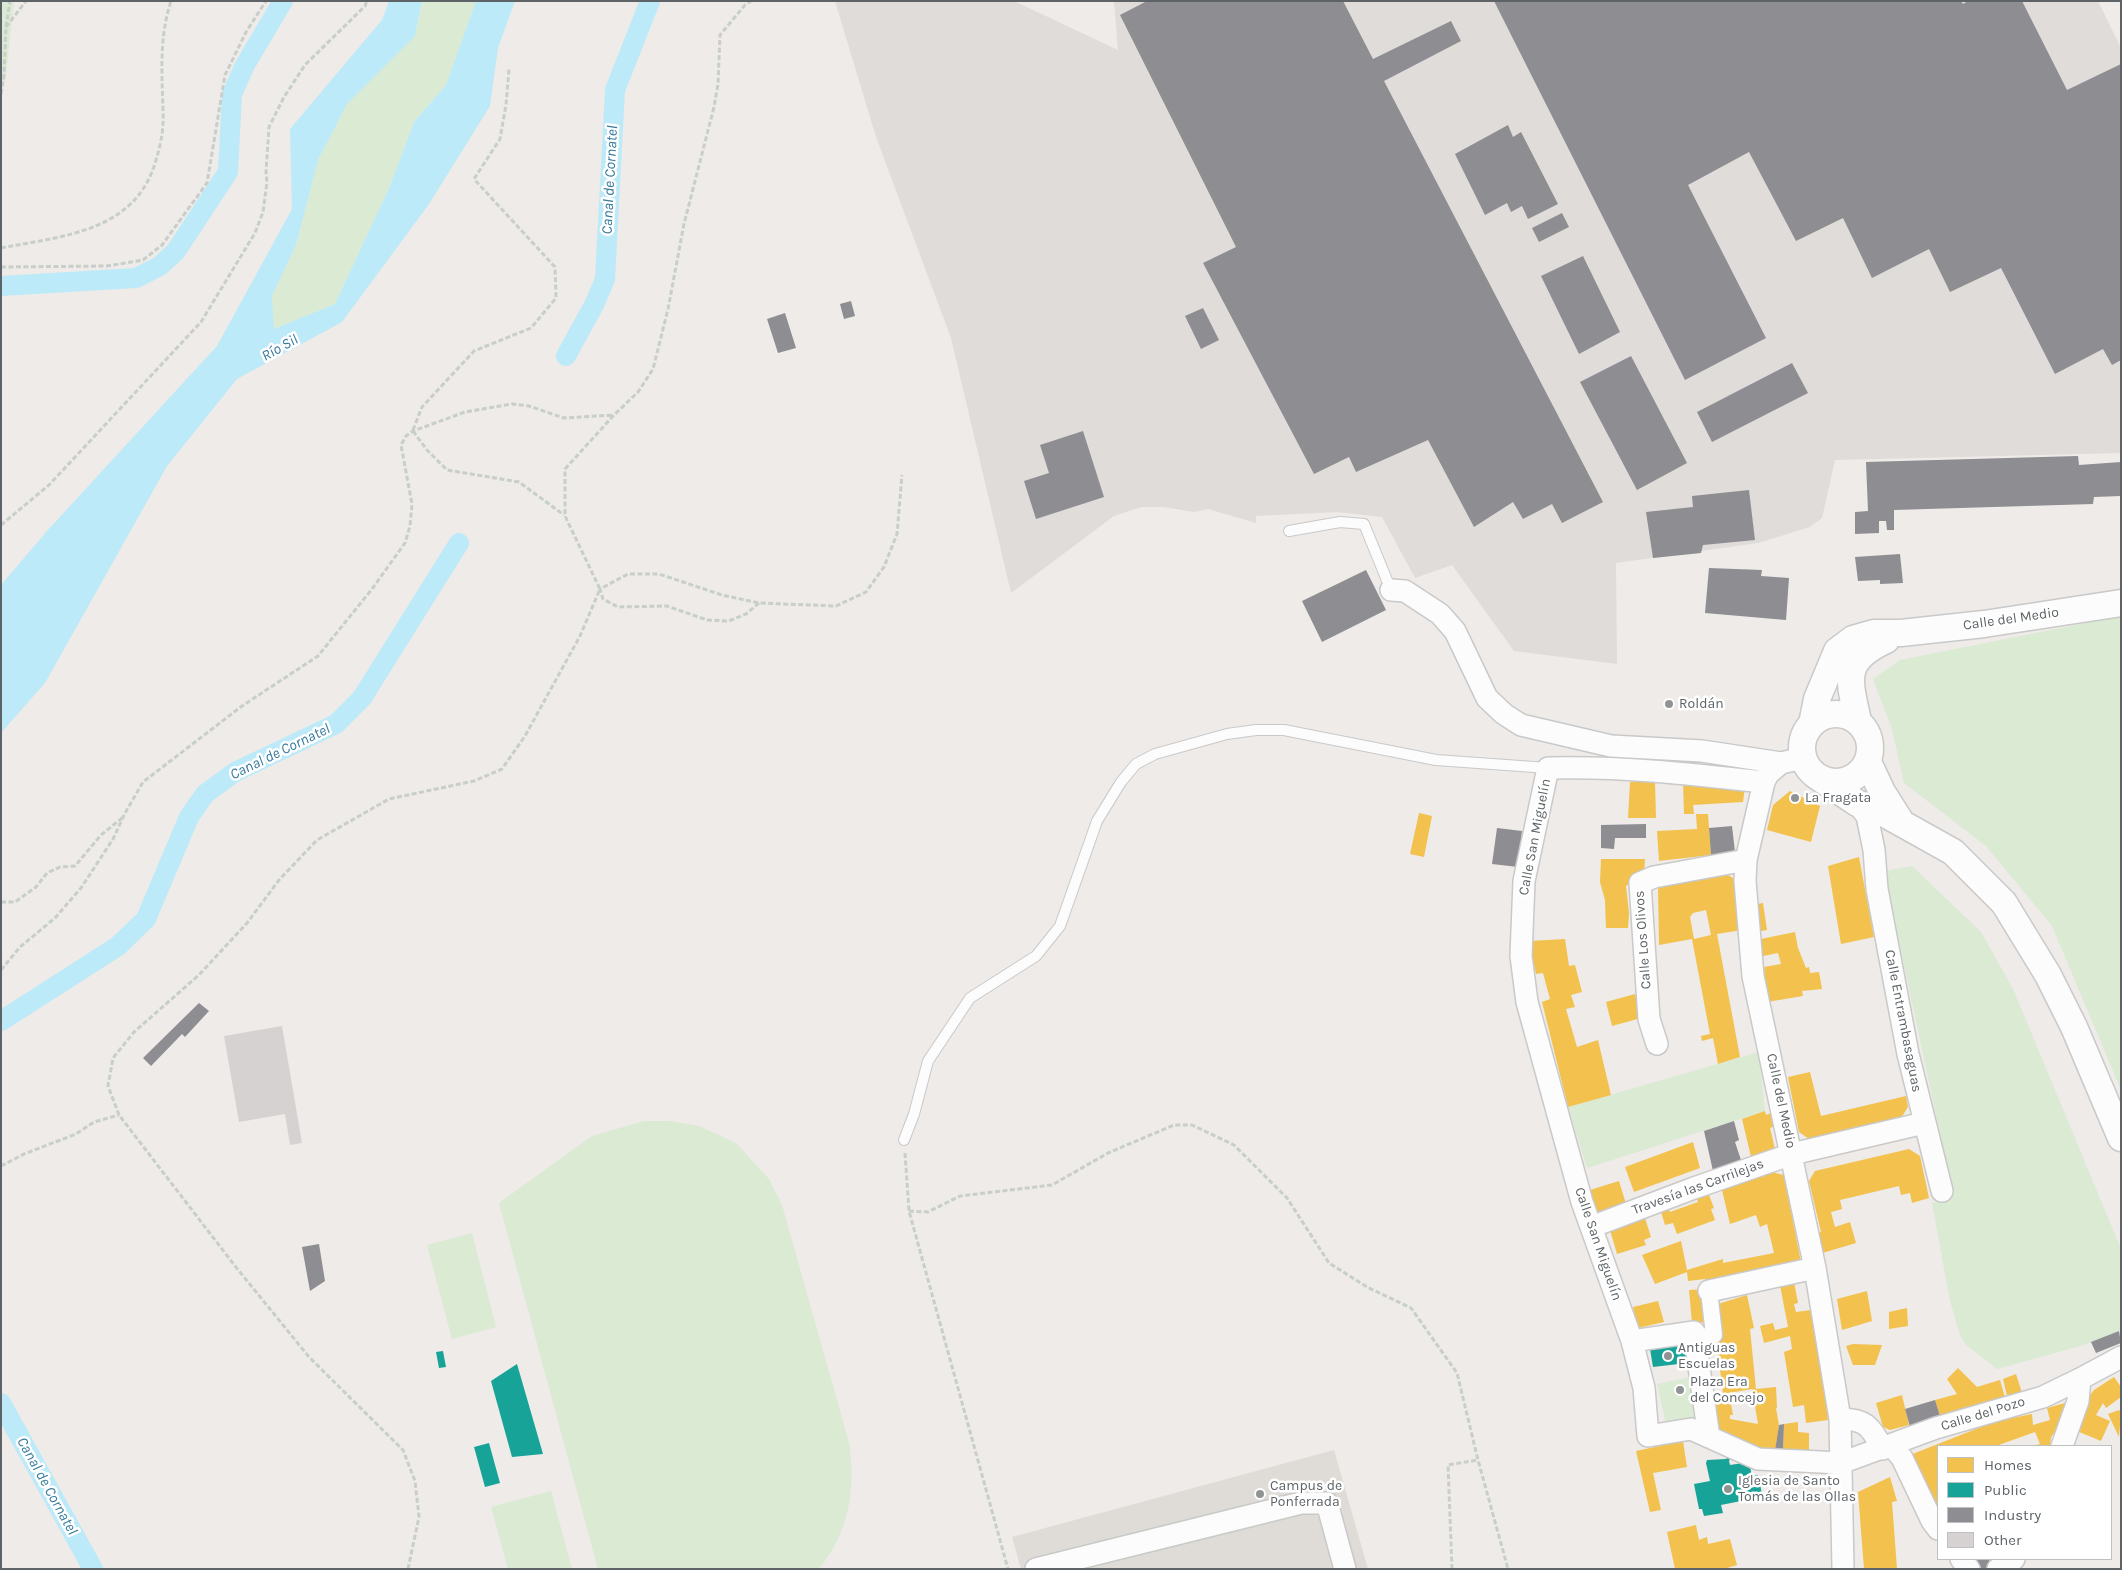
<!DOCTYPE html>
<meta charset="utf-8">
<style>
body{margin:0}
#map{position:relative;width:2122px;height:1570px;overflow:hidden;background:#eeebe8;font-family:Karla,sans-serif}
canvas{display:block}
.frame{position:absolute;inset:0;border:2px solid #5d6367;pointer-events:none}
.legend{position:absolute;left:1937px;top:1445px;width:175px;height:115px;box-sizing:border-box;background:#fff;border:1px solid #bec1c2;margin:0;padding:6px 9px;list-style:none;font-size:15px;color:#5d6367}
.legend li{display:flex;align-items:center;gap:10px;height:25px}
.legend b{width:25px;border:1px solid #bec1c2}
</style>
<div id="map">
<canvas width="2122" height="1570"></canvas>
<div class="frame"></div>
<ul class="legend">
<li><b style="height:14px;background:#f2c14e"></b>Homes</li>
<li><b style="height:14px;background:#17a398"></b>Public</li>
<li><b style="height:14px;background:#8d8d92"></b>Industry</li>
<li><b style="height:14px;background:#d5d2d1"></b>Other</li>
</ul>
</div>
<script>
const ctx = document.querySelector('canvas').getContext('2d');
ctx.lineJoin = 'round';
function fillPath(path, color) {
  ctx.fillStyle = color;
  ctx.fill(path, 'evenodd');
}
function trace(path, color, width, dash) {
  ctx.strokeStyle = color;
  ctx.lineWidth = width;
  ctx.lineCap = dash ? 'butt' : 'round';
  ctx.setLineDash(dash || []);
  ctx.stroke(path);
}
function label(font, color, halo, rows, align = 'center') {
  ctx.font = font + ' Karla,sans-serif';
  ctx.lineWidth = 5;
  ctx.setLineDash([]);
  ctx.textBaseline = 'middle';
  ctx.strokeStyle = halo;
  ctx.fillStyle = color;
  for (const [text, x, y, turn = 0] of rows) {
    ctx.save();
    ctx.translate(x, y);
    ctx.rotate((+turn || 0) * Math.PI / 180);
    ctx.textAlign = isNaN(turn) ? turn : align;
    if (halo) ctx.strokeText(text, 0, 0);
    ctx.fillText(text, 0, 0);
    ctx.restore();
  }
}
const industrial = new Path2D(`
 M835 1H1014L1118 50 1114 1H2098L2121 48V453L1835 460 1822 518 1810 527 1758 543 1616 563 1617 664 1514 651 1452 565 1415 578 1382 517 1337 512 1256 516V523L1208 509 1194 512 1164 507H1141L1114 516 1011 593 951 338 876 137Z`);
const education = new Path2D(`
 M1334 1450 1368 1569H1021L1012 1537Z`);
const green = new Path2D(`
 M1 1H14L5 82 1 88Z
 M422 1H476L446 85 414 122 390 186 335 304 274 329 272 296 296 245 318 160 347 104 415 36Z
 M2121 616V1090L2052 926 1986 846 1904 783 1892 729 1873 679 1900 660Z
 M1912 866 1981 932 2013 989 2121 1249V1330L2084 1345 1997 1369 1966 1345 1960 1335 1950 1301 1932 1203 1953 1195 1884 871Z
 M1759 1052 1765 1111 1587 1168 1568 1107Z
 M644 1121H669L699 1126 736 1143 769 1179 782 1205 849 1443C856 1489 849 1532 819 1569H598L499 1203 592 1136Z
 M472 1233 496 1327 452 1339 427 1245Z
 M1691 1377 1699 1416 1666 1424 1657 1384Z
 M551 1491 572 1569H508L491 1507Z`);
const water = new Path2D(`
 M389 1H422L415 36 347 104 318 160 296 245 272 296 274 329 335 304 390 186 414 122 446 85 476 1H515L498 48 490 106 429 204 342 322 237 379 167 466 45 683 1 733V585L47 531 217 346 292 209 290 129 382 20Z`);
const homes = new Path2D(`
 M1630 782H1655L1656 818H1628Z
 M1683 783 1745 787 1743 802 1693 805 1694 814H1684Z
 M1790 791 1820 806 1811 842 1767 830 1773 805Z
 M1419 813 1432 816 1424 857 1410 854Z
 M1696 814H1708L1711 855 1659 861 1657 831 1697 829Z
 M1859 857 1874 937 1841 944 1828 866Z
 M1601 859H1645L1644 874 1626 886 1629 913 1628 928H1606L1605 900 1600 882Z
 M1725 873 1736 880 1742 930 1717 934 1740 1057 1718 1064 1713 1038 1702 1041 1701 1036 1710 1034 1692 939 1659 945 1658 889 1662 885ZM1706 910 1711 935 1694 939 1690 917 1693 913Z
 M1763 903 1767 930 1755 932 1751 905Z
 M1795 932 1798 948 1806 968 1809 967 1810 973 1819 972 1822 989 1802 991 1803 996 1767 1002 1764 967 1781 964 1778 953 1763 956 1761 939Z
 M1565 939 1569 966 1575 965 1582 992 1571 995 1575 1007 1566 1009 1577 1047 1598 1040 1611 1095 1568 1107 1542 1002 1550 999 1543 973 1536 974 1529 941Z
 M1635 994 1641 1018 1612 1026 1606 1002Z
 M1810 1072 1821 1116 1906 1096 1908 1107 1901 1118 1809 1139 1799 1132 1788 1077Z
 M1765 1111 1766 1115 1771 1113 1775 1126 1770 1128 1776 1153 1752 1161 1742 1119Z
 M1693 1142 1700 1168 1634 1192 1625 1167Z
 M1909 1149 1920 1156 1929 1198 1912 1203 1910 1193 1901 1195 1899 1186 1840 1200 1842 1209 1831 1212 1835 1227 1850 1222 1856 1243 1819 1254 1815 1233 1821 1232 1809 1181 1815 1171Z
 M1774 1171 1775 1173 1784 1175 1801 1262 1708 1286 1705 1279 1688 1281 1687 1272 1655 1284 1642 1255 1681 1241 1687 1270 1723 1259V1263L1774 1253 1767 1224 1760 1227 1756 1215 1730 1224 1722 1190Z
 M1619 1181 1626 1204 1597 1214 1590 1190Z
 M1709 1195 1714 1208 1711 1209 1715 1220 1677 1234 1673 1223 1665 1225 1661 1212 1669 1209 1670 1212 1698 1202 1697 1199Z
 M1645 1218 1651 1237 1644 1240 1646 1245 1617 1254 1610 1230Z
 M1793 1277 1798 1303 1794 1304 1796 1312 1811 1310 1822 1371 1828 1420 1806 1423 1804 1405 1793 1407 1784 1352 1792 1349 1790 1336 1764 1343 1760 1326 1773 1323 1775 1330 1788 1327 1779 1280Z
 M1706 1289 1711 1322 1692 1323 1689 1290Z
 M1867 1291 1872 1321 1842 1330 1837 1299Z
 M1747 1295 1754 1328 1750 1329 1756 1389 1776 1387 1777 1408H1776L1779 1425 1775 1453 1757 1451 1721 1439 1709 1397 1723 1394 1716 1336 1718 1304ZM1752 1389 1758 1424 1730 1419V1415H1733L1729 1393Z
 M1658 1301 1664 1322 1638 1328 1633 1307Z
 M1907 1308 1908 1326 1889 1329V1312Z
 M1853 1344 1882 1345 1875 1365H1853L1846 1346Z
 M1958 1368 1977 1387 2000 1380 2006 1401 1941 1419 1935 1400 1957 1394 1947 1379Z
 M2016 1374 2023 1396 2008 1400 2003 1379Z
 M2114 1377 2121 1387V1397L2106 1408 2103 1403 2096 1415 2110 1421 2101 1441 2072 1429 2083 1404 2094 1390Z
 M1902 1395 1909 1425 1890 1430 1883 1427 1876 1403Z
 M2065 1403 2069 1414 2051 1437 2050 1446H2032L2040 1444 2035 1432 1996 1446H1938V1519L1910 1455 1986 1425 2012 1418 2032 1414 2033 1425 2050 1420 2047 1408Z
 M2119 1410 2121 1413 2119 1437 2108 1414Z
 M1798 1422V1432L1809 1433V1452L1783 1451 1784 1424Z
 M1683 1441 1687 1467 1653 1473 1661 1510 1650 1512 1636 1451Z
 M1890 1477 1897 1501 1892 1502 1897 1569H1864L1858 1492Z
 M1696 1525 1699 1540 1707 1537 1708 1544 1730 1539 1737 1565 1724 1569H1675L1667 1532Z`);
const public = new Path2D(`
 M1685 1345 1687 1363 1653 1367 1650 1349Z
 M443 1351 446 1367 439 1368 436 1352Z
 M517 1364 543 1454 512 1457 491 1381Z
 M489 1443 500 1483 485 1487 474 1447Z
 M1728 1457 1731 1458 1729 1461 1730 1465 1749 1462 1752 1476 1758 1475 1762 1494 1741 1499V1501L1721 1505 1723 1513 1704 1516 1702 1509H1699L1694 1484 1710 1481 1706 1463 1707 1460 1726 1459Z`);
const industry = new Path2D(`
 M1147 1H1343L1373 59 1451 21 1461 41 1384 81 1603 502 1562 523 1552 504 1523 519 1513 502 1474 527 1428 440 1356 472 1349 457 1314 474 1203 263 1236 247 1120 15Z
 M1494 1H1961L1963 4 1968 1H2022L2067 90 2121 64V360L2112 365 2103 349 2055 374 2001 268 1950 292 1929 249 1872 278 1843 218 1796 241 1749 152 1688 185 1766 338 1685 380Z
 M1508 125 1513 137 1521 132 1558 204 1528 219 1522 206 1511 212 1507 203 1485 215 1455 154Z
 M1562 213 1569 227 1539 242 1532 228Z
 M1583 256 1620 332 1579 354 1541 276Z
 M851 301 855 316 844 319 840 304Z
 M1203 308 1219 340 1201 349 1185 316Z
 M785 313 796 348 778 353 767 319Z
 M1631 356 1687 463 1637 490 1580 382Z
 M1792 363 1808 393 1712 442 1697 412Z
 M1083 431 1104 497 1036 519 1024 481 1049 473 1040 445Z
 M2078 456 2079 465 2121 462V496L2094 497 2093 504 1894 510V530H1887L1886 521H1879V533L1855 534V512L1868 511 1866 462Z
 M1749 490 1755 540 1703 545 1701 553 1653 558 1646 512 1693 507 1692 496Z
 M1900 554 1903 583 1880 584V580L1858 581 1855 557Z
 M1709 568 1762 570 1761 576 1789 578 1786 620 1705 613Z
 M1366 570 1386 610 1322 642 1302 601Z
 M1646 824V838H1615L1614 849 1601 848V825Z
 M1732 826 1735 852 1711 855 1709 828Z
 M1497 828 1522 831 1518 867 1492 864Z
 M199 1003 209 1011 185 1037 182 1034 151 1066 143 1058Z
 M1734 1121 1739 1140 1735 1142 1742 1163 1713 1171 1704 1131Z
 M319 1244 325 1281 310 1291 302 1247Z
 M2119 1331 2121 1343 2096 1353 2091 1342Z
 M1935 1400 1941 1419 1910 1427 1905 1409Z
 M1784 1424 1783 1451H1775L1779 1425Z
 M1975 1559H1988L1993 1564 1987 1569H1982Z`);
const canal = new Path2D(`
 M1 286 136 278 160 266 176 251 228 172 232 94 245 65 283 1
 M566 356 595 303 605 279 615 90 650 1
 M1 1021 118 946 146 919 189 817 205 794 235 772 336 724 362 698 459 543
 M1 1403 93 1569`);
const building = new Path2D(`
 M282 1026 302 1143 290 1145 285 1114 239 1122 224 1036Z`);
const path = new Path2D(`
 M6 27 26 1
 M1 94 4 75 6 27 10 1
 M1 248C63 236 136 232 156 160 161 144 164 128 163 111 162 73 159 38 171 1
 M1 267 107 266 143 260 162 245 207 183 225 75 246 32 266 1
 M413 430 422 407 474 351 531 328 556 298 555 267 474 179 500 139 506 105 509 69
 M413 431 427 450 447 470 519 482 564 515
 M1 525 49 485 201 322 255 233 263 212 267 182 266 172 269 127 284 97 305 65 365 6 367 1
 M759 603 746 614 729 621 707 620 667 606 618 607 603 599 600 589 628 574H659L722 595 759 603 836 606 866 592 884 567 897 534 902 475
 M1 902H15L36 887 47 873 60 867 75 866 101 835 122 818
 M1 970 20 947 55 918 81 888 113 839 125 813 143 782 242 706 318 656 372 589 405 543 410 526 412 504 401 445 406 436 413 431 465 412 512 404 529 406 564 418 614 415
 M905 1153 909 1211 1008 1569
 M1 1166 24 1154 76 1134 94 1122 119 1115
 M909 1211 928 1212 960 1196 1052 1185 1108 1153 1174 1125H1192L1234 1145 1287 1198 1329 1263 1367 1287 1411 1308 1457 1373 1478 1460 1508 1569
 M408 1569 419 1517 415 1481 403 1450 309 1357 235 1266 119 1115 108 1086 113 1058 134 1032 199 975 247 923 279 880 317 840 389 799 474 781 502 769 525 736 580 636 600 589 565 516V469L614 415 638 392 653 369 668 309 684 224 714 107 718 84 720 35 745 5 751 1
 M1452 1569 1448 1465 1478 1460`);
const service = new Path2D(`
 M1289 531 1340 522 1364 524 1391 590
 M904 1140 914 1114 928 1061 970 998 1036 956 1060 926 1097 821 1121 782 1136 764 1155 754 1227 734 1256 730H1284L1436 760 1548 768`);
const pedestrian = new Path2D(`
 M1695 1338 1714 1335 1709 1291`);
const minor = new Path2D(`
 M1391 590 1405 591 1440 614 1455 631 1487 698 1504 714 1521 725 1611 746 1702 751 1781 763 1803 758
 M1764 782 1746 860 1745 881 1753 976 1815 1268 1840 1419 1843 1569
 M1857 803 1867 816 1874 850 1877 889 1908 1054 1942 1191
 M1657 1044 1649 1019 1640 883 1654 877 1746 860
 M1591 1227 1694 1188 1792 1154 1924 1123
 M1709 1291 1815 1268
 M1632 1341 1582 1202 1527 1002 1521 956 1524 881 1548 768C1621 766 1692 774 1764 782L1768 774 1781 763
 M1840 1419C1867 1419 1870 1427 1883 1449
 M1709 1437 1694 1332 1632 1341 1644 1388 1648 1436 1691 1429 1758 1459 1841 1463 1936 1428 2043 1397 2080 1379 2121 1357
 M1891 1445 1902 1458 1932 1521 1938 1529
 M2062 1446 2078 1401 2080 1379
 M1961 1559 1969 1569
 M1036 1569 1301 1503H1327L1345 1569
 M1998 1569 2014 1559`);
const tertiary = new Path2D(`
 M1802 748a34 34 0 1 1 68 0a34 34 0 1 1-68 0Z
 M1858 721C1849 679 1841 661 1886 640
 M1812 724 1817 699 1837 651 1853 639 1874 633H1901L1984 624 2121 603
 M1868 762 1882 792 1901 822
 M1821 779 1857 803 1885 814 1953 852 2004 903 2048 975 2074 1027 2121 1138`);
const markers = [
 [1669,704,5,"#909394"],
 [1795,798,5,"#909394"],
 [1668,1356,5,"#909394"],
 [1680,1390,5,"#909394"],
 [1728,1489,5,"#909394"],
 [1260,1494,5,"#909394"]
];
const streetNames = [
 ["Calle del Medio",2011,619,-8],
 ["Calle San Miguelín",1535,837,-79],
 ["Calle Los Olivos",1643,940,-94],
 ["Calle Entrambasaguas",1903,1021,79],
 ["Calle del Medio",1781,1101,78],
 ["Travesía las Carrilejas",1698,1187,-20],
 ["Calle San Miguelín",1598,1244,71],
 ["Calle del Pozo",1983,1414,-17]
];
const poiNames = [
 ["Roldán",1679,704],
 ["La Fragata",1805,798],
 ["Antiguas",1678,1348],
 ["Escuelas",1678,1364],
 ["Plaza Era",1690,1382],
 ["del Concejo",1690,1398],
 ["Iglesia de Santo",1738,1481],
 ["Tomás de las Ollas",1738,1497],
 ["Campus de",1270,1486],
 ["Ponferrada",1270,1502]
];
const waterNames = [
 ["Canal de Cornatel",610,180,-87],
 ["Río Sil",280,348,-29],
 ["Canal de Cornatel",280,752,-26],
 ["Canal de Cornatel",47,1486,61]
];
fillPath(industrial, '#dfdcd9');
fillPath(education, '#dfdbd6');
fillPath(green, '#daead3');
fillPath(water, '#bceaf8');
fillPath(homes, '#f2c14e');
fillPath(public, '#17a398');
fillPath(industry, '#8d8d92');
trace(canal, '#bceaf8', 20);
fillPath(building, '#d5d2d1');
trace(service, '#c9c9c9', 12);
trace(pedestrian, '#c9c9c9', 19);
trace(minor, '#c9c9c9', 24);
trace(tertiary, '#c9c9c9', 29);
trace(path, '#c8ceca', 3, [5, 2.5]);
trace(service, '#fcfcfc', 10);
trace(pedestrian, '#fcfcfc', 16);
trace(minor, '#fcfcfc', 21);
trace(tertiary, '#fcfcfc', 26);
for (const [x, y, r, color] of markers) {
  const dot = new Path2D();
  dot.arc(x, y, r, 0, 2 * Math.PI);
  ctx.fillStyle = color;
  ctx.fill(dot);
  trace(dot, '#fff', 2);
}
label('14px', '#5d6367', '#fff', streetNames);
label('14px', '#5d6367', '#fff', poiNames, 'left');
label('italic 15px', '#367a9c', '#fff', waterNames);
</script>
